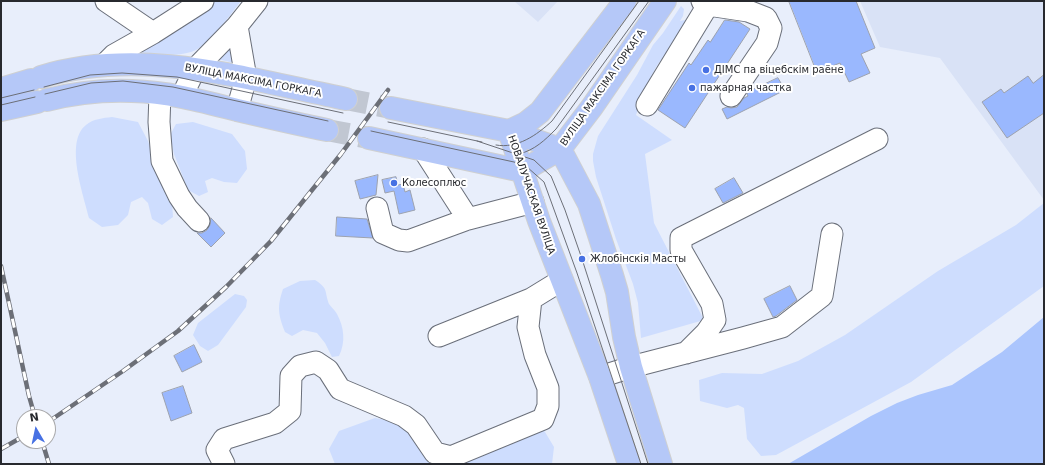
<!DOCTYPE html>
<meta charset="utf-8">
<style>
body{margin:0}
#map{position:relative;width:1045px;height:465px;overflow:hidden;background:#e8eefb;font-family:"DejaVu Sans",sans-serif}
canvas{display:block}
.frame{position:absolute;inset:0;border:2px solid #27292e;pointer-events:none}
.north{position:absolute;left:16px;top:409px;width:40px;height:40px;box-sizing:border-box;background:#fff;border:1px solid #a9a9ab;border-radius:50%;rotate:351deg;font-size:11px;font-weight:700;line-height:16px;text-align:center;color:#27292e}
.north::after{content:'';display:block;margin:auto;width:14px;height:18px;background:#4771e3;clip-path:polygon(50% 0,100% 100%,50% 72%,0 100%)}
</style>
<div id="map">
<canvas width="1045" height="465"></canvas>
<div class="frame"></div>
<div class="north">N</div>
</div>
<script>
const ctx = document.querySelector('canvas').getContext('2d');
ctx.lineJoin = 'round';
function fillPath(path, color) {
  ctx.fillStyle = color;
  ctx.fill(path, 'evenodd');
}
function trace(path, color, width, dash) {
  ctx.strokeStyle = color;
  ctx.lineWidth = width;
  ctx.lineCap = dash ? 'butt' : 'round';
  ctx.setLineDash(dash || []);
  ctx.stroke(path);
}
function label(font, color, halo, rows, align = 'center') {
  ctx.font = font + ' "DejaVu Sans",sans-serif';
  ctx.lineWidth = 4;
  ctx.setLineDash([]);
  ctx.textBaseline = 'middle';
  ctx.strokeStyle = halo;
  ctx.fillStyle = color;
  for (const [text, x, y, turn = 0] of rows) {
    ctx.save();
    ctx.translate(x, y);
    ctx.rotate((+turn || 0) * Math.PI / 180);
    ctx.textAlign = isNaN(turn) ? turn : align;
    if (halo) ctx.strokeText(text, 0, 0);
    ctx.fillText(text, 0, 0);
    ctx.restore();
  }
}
const built = new Path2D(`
 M514 1H558L538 22Z
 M860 1H1044V200L940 58 880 47Z`);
const green = new Path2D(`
 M210 1H241C230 15 208 47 191 52 172 58 149 53 129 52Z
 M681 6 684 9 683 16 680 21 685 20C683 40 664 53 655 69 647 84 642 100 636 115L672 140 645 154 654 223 704 320 641 338 638 303 633 284 616 239 596 177 593 161V154L598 136 637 75 653 45 663 33Z
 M229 42 234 63 213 58Z
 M112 117 138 122 148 141 160 177 172 202 173 217 162 225 152 219 148 203 142 197 131 202 128 215 118 225 102 227 89 218C84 196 64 142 86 125 93 119 103 118 112 117Z
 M193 122 232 134 245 151 247 169 237 183 224 182 212 178 205 181 208 192 199 196 188 190 174 154 170 135 176 124Z
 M1044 203V286L911 382 776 455 761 456 747 439 744 408 738 405 727 408 700 401 699 380 722 373 762 374 798 361 845 335 938 271 1016 225Z
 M315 280C329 289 324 291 329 304 331 307 335 310 337 314 344 327 346 342 339 356L332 357 325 343 317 333 303 330 292 336 285 332C278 314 277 307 283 289L300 281Z
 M235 294 244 296 247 300 246 307 218 345 208 351 200 346 193 335 198 323Z
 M375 418 398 422 437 464H335L329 449 339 431Z
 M542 427 554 447 552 464H461Z`);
const water = new Path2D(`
 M1044 317V464H788L871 416 897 403 918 395 952 385 1002 352Z`);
const building = new Path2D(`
 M789 1H856L875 48 861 54 870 73 849 82 840 63 817 72Z
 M725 20 739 22 750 29 685 128 658 110 689 63 691 65 708 40 710 42Z
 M1044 75V113L1007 138 982 102 1001 89 1004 93 1028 76 1033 83Z
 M778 78 785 90 727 119 722 109 727 107 731 108 737 107 744 98 748 96 747 94 748 92Z
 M378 175 376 195 360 199 355 181Z
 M396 177 398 185 403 184 405 192 410 190 415 210 399 214 394 191 385 193 382 180Z
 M734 178 743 193 723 203 715 189Z
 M337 217 367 219 373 238 336 236Z
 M211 218 225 233 211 247 197 233H202L207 230 210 225Z
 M790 286 797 300 776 316 773 317 764 299Z
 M194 345 202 362 182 372 174 356Z
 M183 386 192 413 171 421 162 393Z`);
const majorTunnel = new Path2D(`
 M346 99 391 108
 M327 130 369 138`);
const minor = new Path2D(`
 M106 1 153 33
 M708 5 748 11 766 18 771 28 767 43 731 96
 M237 26 246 78 237 110
 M104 65 114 55 153 33 203 1
 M160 94 159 122 162 161 179 196 187 208 199 221
 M182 96 195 69 237 26 257 1
 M647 105 708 5 702 1
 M423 149 468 219
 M377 208 383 233 399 240 408 241 468 219 533 202
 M439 336 531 299 562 280
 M686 353 706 333 715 320 712 304 681 250V238L877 139
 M600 377 631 367 743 338 782 327 822 296 832 234
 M224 464 217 450 224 439 275 423 290 411 291 376 300 366 316 362 328 370 340 389 404 416 416 425 435 453 451 457 543 419 548 406V388L535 355 528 327 531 299`);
const major = new Path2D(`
 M41 77C141 46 247 79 346 99
 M1 89 31 80
 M47 100C74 93 104 90 132 91 168 92 202 101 237 110 267 117 297 124 327 130
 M391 108 509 131 560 149 589 204 612 275 617 292 624 337 631 367 661 464
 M1 110 37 102
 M509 131 539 221 600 377 629 464
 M509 131 526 123 540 112 625 1
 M369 138 522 171 560 149 592 107 665 1`);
const tram = new Path2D(`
 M44 87 90 75 122 73 177 77 343 113
 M45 94 91 83 123 81 173 87 328 121
 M1 98 34 90
 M1 105 35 97
 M388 122 482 142
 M371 131 514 162 527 167 544 182 577 273 641 464
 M477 141 534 160 551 176 565 210 582 259 648 464
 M496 145C517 149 537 135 552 121L639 1
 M519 154C535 150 545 140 556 129L649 1`);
const rail = new Path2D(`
 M1 266 29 396 35 417
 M48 422 123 371 178 331 226 287 271 241 341 154 388 90
 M42 441 49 464
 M1 449 24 436`);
const markers = [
 [706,70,4,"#4771e3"],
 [692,88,4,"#4771e3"],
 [394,183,4,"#4771e3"],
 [582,259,4,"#4771e3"]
];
const poiNames = [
 ["ДІМС па віцебскім раёне",714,70],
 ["пажарная частка",700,88],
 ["Колесоплюс",402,183],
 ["Жлобінскія Масты",590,259]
];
const streetNames = [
 ["ВУЛІЦА МАКСІМА ГОРКАГА",253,81,11],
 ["ВУЛІЦА МАКСІМА ГОРКАГА",603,88,-55],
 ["НОВАЛУЧАСКАЯ ВУЛІЦА",531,195,71]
];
fillPath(built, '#d9e2f6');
fillPath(green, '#ceddfe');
fillPath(water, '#abc5fd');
fillPath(building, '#9ab8fe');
trace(building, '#9da2ae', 1);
trace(majorTunnel, '#c1c7d2', 22, [22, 11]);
trace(minor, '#6a6f7a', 23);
trace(major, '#cfd0d1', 24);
trace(minor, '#fff', 21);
trace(major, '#b5c8f8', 22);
trace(tram, '#6c6f77', 1);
trace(rail, '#6c6f77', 4.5);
trace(rail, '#fff', 3, [9]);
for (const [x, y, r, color] of markers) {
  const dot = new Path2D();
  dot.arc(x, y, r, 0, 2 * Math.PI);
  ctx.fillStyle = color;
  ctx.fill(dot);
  trace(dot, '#fff', 1.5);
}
label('10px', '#27292e', '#fff', poiNames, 'left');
label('10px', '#27292e', '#fff', streetNames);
</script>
